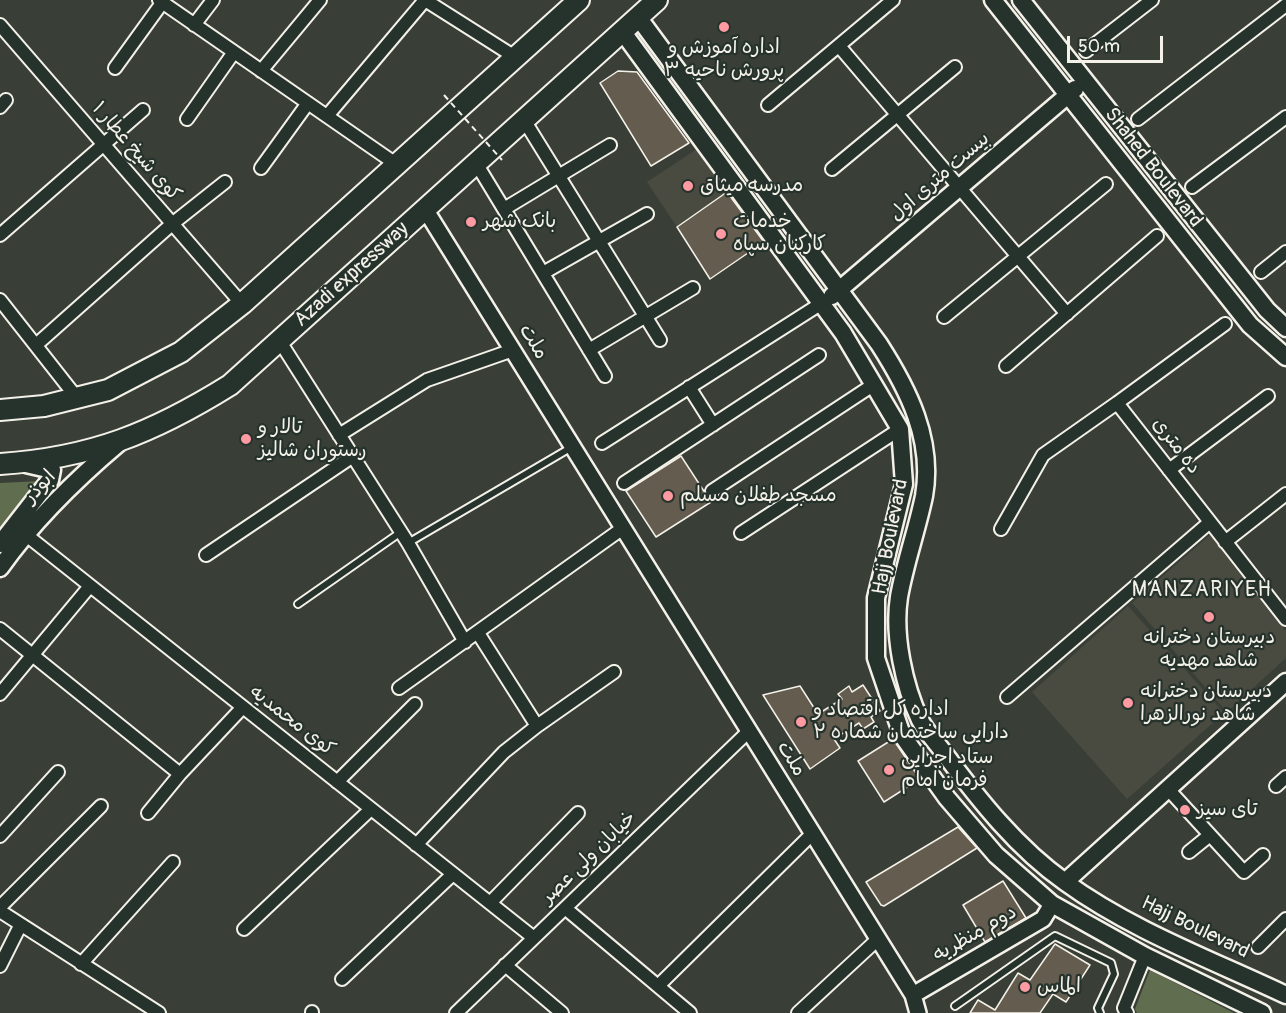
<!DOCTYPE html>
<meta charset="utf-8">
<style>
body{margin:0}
#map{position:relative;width:1286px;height:1013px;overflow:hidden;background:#393f37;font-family:Pangolin,sans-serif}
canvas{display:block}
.scale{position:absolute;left:1067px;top:36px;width:96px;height:27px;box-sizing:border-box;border:3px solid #f4f1e8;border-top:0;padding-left:8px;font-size:18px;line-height:21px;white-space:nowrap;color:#f4f1e8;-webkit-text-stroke:4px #26332d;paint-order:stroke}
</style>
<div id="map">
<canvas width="1286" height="1013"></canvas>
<div class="scale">50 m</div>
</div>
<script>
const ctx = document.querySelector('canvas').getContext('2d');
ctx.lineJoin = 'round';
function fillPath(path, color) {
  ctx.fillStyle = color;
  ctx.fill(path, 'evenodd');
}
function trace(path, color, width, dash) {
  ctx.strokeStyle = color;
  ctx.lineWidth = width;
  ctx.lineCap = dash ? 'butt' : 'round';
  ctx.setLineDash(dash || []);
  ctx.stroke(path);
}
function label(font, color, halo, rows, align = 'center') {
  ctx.font = font + ' Pangolin,"Playpen Sans Arabic",sans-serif';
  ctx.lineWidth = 4.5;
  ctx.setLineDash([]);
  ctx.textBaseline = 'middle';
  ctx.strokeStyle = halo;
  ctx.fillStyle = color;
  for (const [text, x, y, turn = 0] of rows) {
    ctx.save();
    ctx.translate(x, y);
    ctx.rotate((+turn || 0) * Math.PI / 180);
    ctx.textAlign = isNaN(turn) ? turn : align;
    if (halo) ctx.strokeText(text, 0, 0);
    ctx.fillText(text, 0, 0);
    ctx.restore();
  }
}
const built = new Path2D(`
 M700 147 728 191 677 227 647 182Z
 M1210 535 1286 631V658L1227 712 1132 603Z
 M1128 606 1224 713 1127 799 1032 692Z`);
const green = new Path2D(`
 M41 481 0 530V483Z
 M1150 970 1234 1013H1137L1135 1009Z`);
const building = new Path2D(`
 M618 71 637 72 689 143 651 166 600 83Z
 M727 192 764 242 710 279 677 227Z
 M681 456 711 502 656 537 626 491Z
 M863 685 880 711 871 717 874 722 863 729 859 723 834 739 840 748 810 769 763 695 800 686 818 714 842 699 838 694 849 686 852 692Z
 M893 739 920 779 884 802 858 761Z
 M958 827 977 848 884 906 881 905 866 882Z
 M1003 881 1026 918 985 942 963 905Z
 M1055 944 1090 965 1066 1002 1053 994 1040 1013H970L978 1000 995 1010 1018 973 1030 980Z`);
const service = new Path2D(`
 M408 543 572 447
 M298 604 401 532
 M955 1006 1055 936 1111 963 1114 974 1098 1008 1100 1013`);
const minor = new Path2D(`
 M159 0 396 164
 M0 25 242 304
 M194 25 213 0
 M839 46 1067 314
 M1086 51 1152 0
 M115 68 162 3
 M261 71 320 0
 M768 105 893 0
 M0 107 6 100
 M327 116 425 0 515 57
 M187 119 234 52
 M1138 119 1286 5
 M524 120 660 340
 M476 163 605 376
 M261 168 308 103
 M832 169 955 67
 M1192 187 1286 117
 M504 209 610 145
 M0 235 143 110
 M1261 272 1286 252
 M543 273 647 214
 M0 300 77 398
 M944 317 1106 184
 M1225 324 1117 403 1286 619
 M279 340 408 543 465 642
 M36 345 172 224 225 182
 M589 350 693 288
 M1006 366 1157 236
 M689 387 713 425
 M339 435 427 380 513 350
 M602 443 822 303
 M1169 470 1268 396
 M624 483 819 355
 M712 491 873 385
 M1001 529 1043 455 1117 403
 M741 533 900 429
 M25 534 534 938
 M1225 542 1286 494
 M206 555 353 456
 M0 629 180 774
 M478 633 537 726
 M399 688 623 528
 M0 694 90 586
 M1007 697 1210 522
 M337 782 415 704
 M1276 786 1286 777
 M1168 789 1244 872 1263 855
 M148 813 180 774 243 707
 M0 836 58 772
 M416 845 504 752 537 726 614 672
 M1189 852 1210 835
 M490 903 578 813
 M0 907 101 806
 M565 908 690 1013
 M0 911 159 1013
 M244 929 371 809
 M1258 947 1286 919
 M81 964 173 862
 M505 965 562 1013
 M0 966 20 926
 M342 979 453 874
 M659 985 813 833
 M312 1013V1012
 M456 1013 749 731
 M798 1013 878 939
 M1127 1013 1124 1008 1145 956`);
const tertiary = new Path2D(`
 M425 209 913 995 918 1013
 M913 995 1043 919 1052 904`);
const secondary = new Path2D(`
 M993 0 1250 325 1286 357
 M1021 0 1267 310 1286 328
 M638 17 879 344C908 389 934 440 924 496 917 530 905 563 899 597 893 635 904 686 920 720 926 732 937 743 944 753 979 800 1017 848 1065 882 1131 930 1212 960 1286 995
 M622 31 843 333 900 429 904 484 876 598V658L902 735 947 798 996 855 1052 904 1145 956 1262 1013
 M832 296 1075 89
 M0 544 50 480 52 470 26 464
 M0 568C34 520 74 481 119 443
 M1065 882 1286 682`);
const trunk = new Path2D(`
 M0 410 44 406 108 390 181 352 242 304 579 0
 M0 464C91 458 153 433 230 385L657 0`);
const pathBridge = new Path2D(`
 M444 95 502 160`);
const markers = [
 [724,27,6,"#ff9aa2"],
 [688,186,6,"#ff9aa2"],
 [471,222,6,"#ff9aa2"],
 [721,234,6,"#ff9aa2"],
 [246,439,6,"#ff9aa2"],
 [668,496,6,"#ff9aa2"],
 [1209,617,6,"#ff9aa2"],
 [1128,703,6,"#ff9aa2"],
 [801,722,6,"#ff9aa2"],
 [889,770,6,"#ff9aa2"],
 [1185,810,6,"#ff9aa2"],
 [1025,987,6,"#ff9aa2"]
];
const poiNames = [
 ["اداره آموزش و",724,48,"center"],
 ["پرورش ناحیه ۳",724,71,"center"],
 ["مدرسه میثاق",700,186],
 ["بانک شهر",483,222],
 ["خدمات",733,222],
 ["کارکنان سپاه",733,245],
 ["تالار و",258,428],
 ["رستوران شالیز",258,451],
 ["مسجد طفلان مسلم",680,496],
 ["دبیرستان دخترانه",1209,638,"center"],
 ["شاهد مهدیه",1209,661,"center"],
 ["دبیرستان دخترانه",1140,692],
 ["شاهد نورالزهرا",1140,715],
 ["اداره کل اقتصاد و",813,710],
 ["دارایی ساختمان شماره ۲",813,733],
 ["ستاد اجرایی",901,758],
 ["فرمان امام",901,781],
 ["تای سیز",1197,810],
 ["الماس",1037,987]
];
const streetNames = [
 ["کوی شیخ عطار ۱",136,152,49],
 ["Shahed Boulevard",1153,168,52],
 ["بیست متری اول",940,177,-41],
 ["Azadi expressway",352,275,-42],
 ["ملت",533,342,58],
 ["ده متری",1176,446,52],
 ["ابوذر",40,487,-47],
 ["Hajj Boulevard",891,537,-79],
 ["کوی محمدیه",292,721,38],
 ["ملت",791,759,58],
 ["خیابان ولی عصر",589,858,-44],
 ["Hajj Boulevard",1195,928,26],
 ["دوم منظریه",975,934,-30]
];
const neighbourhoodNames = [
 ["MANZARIYEH",1202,591]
];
fillPath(built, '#494b41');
fillPath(green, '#606e4f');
fillPath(building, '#645c4e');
trace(building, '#f4f1e8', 1.5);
trace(service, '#f4f1e8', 10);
trace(minor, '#f4f1e8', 16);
trace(tertiary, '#f4f1e8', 20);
trace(secondary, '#f4f1e8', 21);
trace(trunk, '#f4f1e8', 24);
trace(service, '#26332d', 6);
trace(minor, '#26332d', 12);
trace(tertiary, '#26332d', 15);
trace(secondary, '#26332d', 16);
trace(trunk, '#26332d', 20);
trace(pathBridge, '#f4f1e8', 2, [6, 4.5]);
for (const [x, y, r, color] of markers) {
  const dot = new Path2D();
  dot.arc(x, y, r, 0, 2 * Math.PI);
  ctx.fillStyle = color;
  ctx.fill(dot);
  trace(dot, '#26332d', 2);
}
label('20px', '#f4f1e8', '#26332d', poiNames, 'left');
label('20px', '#f4f1e8', '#26332d', streetNames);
ctx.letterSpacing = '1.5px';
label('21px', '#f4f1e8', '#26332d', neighbourhoodNames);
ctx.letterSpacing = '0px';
</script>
